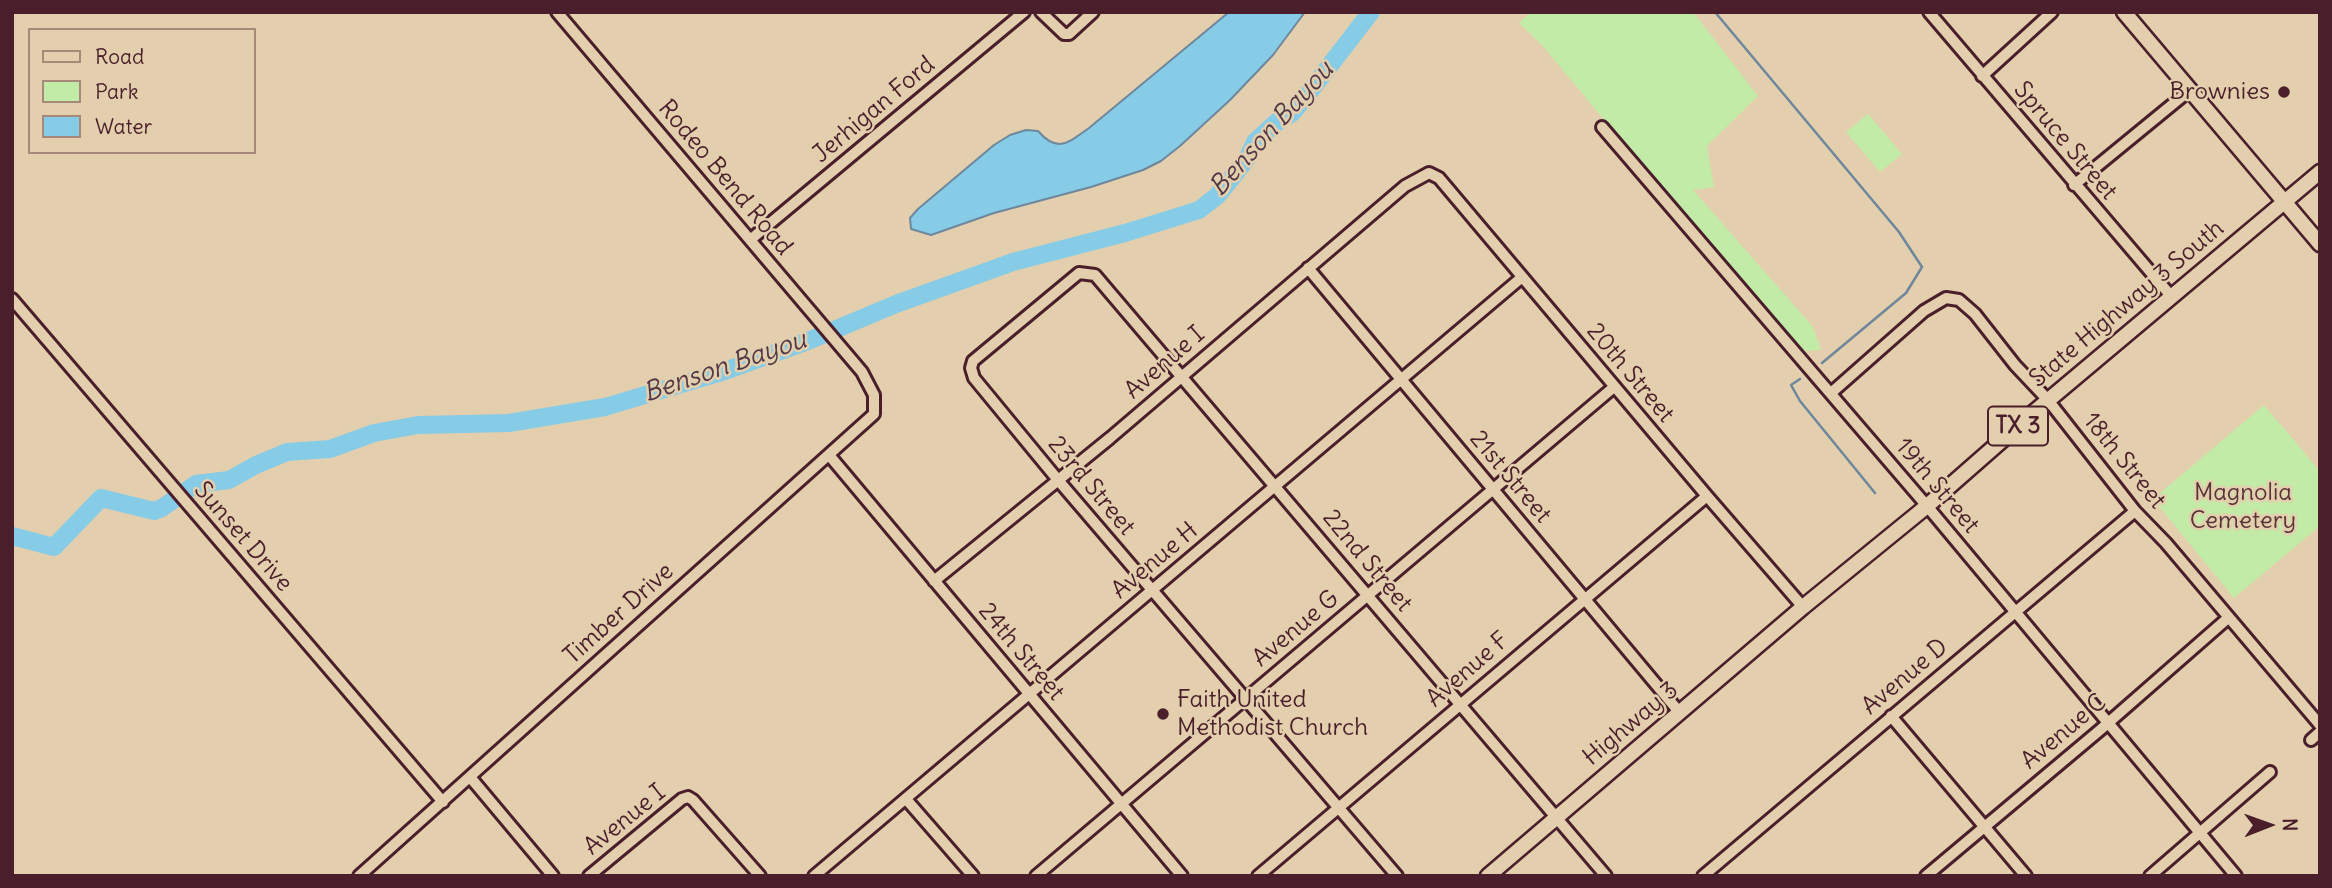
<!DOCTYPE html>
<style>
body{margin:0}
#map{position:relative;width:2332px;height:888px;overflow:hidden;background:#e3cfad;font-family:Delius,sans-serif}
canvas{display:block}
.frame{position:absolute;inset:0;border:14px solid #4a1f2b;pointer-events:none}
.legend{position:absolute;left:28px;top:28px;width:228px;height:126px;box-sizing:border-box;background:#e3cfad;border:2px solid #a68979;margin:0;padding:9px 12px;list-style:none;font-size:21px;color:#4a1f2b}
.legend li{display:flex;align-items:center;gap:14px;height:35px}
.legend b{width:35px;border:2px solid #a68979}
.north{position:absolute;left:2234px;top:790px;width:70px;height:70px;-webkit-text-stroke:5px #e3cfad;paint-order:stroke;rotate:89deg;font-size:19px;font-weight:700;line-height:28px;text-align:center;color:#4a1f2b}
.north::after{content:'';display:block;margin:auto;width:24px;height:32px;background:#4a1f2b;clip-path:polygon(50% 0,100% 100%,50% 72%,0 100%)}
</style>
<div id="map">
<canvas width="2332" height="888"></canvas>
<div class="frame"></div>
<ul class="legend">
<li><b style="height:9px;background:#e3cfad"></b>Road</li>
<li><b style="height:19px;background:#c2eba7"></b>Park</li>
<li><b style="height:19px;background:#86cce7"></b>Water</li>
</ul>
<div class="north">N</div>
</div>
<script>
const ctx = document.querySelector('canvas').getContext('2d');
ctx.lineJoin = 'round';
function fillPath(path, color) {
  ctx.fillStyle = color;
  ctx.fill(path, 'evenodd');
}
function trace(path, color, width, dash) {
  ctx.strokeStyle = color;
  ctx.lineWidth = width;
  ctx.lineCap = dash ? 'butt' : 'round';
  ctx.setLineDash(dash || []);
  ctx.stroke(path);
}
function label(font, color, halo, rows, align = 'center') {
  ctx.font = font + ' Delius,sans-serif';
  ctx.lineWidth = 5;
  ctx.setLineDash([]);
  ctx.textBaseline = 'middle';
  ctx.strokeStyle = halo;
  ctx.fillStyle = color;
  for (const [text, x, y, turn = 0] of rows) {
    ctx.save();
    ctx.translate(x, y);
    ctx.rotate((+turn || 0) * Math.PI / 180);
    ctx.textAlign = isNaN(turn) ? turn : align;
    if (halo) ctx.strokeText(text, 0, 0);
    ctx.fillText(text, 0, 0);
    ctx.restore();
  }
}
const green = new Path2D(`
 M1531 12H1693L1758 96 1707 146 1714 187 1693 190 1813 327 1821 350 1804 351 1655 181 1541 44 1519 23Z
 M1868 114 1902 154 1880 172 1846 132Z
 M2264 405 2320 471V526L2234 598 2153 499Z`);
const water = new Path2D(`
 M1229 12H1305L1273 55 1230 100 1180 146 1161 161 1143 170 1091 187 994 213 931 235 911 229 910 218 918 209 994 145 1010 135 1026 130 1038 131C1058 154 1069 142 1089 128Z`);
const stream = new Path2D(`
 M1715 12 1899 232 1922 267 1906 293 1822 363
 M1800 379 1791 385 1800 401 1875 493`);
const river = new Path2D(`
 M12 536 54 547 101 498 154 511 162 508 196 484 229 480 256 465 287 452 330 449 374 433 418 425 509 423 605 407 722 372 808 341 896 304 1013 262 1125 233 1199 210 1217 196 1234 175 1248 157 1255 142 1279 120 1292 113 1307 95 1371 12`);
const minor = new Path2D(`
 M1041 12 1064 34H1069L1093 12
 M1929 12 2171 296
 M1982 76 2052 12
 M1602 127 1927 506 2236 876
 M2074 185 2190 90
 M750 240 1024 12
 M1308 268 1680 713
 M12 299 443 802
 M1831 393 1924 311 1946 298 1959 300 1975 314 2015 365 2048 400 2135 511 2166 543 2320 725
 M829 455 1182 876
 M934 581 1110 438 1405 186 1429 173 1439 178 1707 496 1803 607
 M1891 716 2026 876
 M2311 740 2320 732
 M470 777 553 876
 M906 799 973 876
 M359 876 874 414V395L862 372 557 12
 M589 876 682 799 688 797 693 800 760 876
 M814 876 1521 278
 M1036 876 1614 387
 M1258 876 1707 496
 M1397 876 1058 480 974 378 971 368 973 361 1079 273 1095 275 1606 876
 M1703 876 2135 511
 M1926 876 2100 730 2228 618
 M2150 876 2270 772`);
const major = new Path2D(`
 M2124 12 2320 244
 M1488 876 1803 607 1927 506 2033 413 2320 172`);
const markers = [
 [2284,92,7,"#4a1f2b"],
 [1163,714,7,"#4a1f2b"]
];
const shields = [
 [2018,426,60]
];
const shieldNames = [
 ["TX 3",2018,426]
];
const poiNames = [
 ["Brownies",2270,92],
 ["Faith United",1177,700,"left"],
 ["Methodist Church",1177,728,"left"]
];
const streetNames = [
 ["Jerhigan Ford",874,110,-40],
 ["Spruce Street",2065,141,50],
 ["Rodeo Bend Road",725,178,50],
 ["State Highway 3 South",2127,304,-40],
 ["Avenue I",1165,363,-41],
 ["20th Street",1630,373,50],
 ["18th Street",2124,461,51],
 ["21st Street",1510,477,50],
 ["23rd Street",1091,486,50],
 ["19th Street",1937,486,50],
 ["Sunset Drive",243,537,49],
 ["Avenue H",1155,561,-40],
 ["22nd Street",1367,561,50],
 ["Timber Drive",619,614,-42],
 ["Avenue G",1296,629,-40],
 ["24th Street",1021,652,50],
 ["Avenue F",1468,670,-41],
 ["Avenue D",1905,677,-40],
 ["Highway 3",1631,724,-40],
 ["Avenue C",2064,732,-40],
 ["Avenue I",625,820,-39]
];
const parkNames = [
 ["Magnolia",2243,493],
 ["Cemetery",2243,521]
];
const waterNames = [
 ["Benson Bayou",1272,129,-48],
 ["Benson Bayou",725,367,-19]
];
fillPath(green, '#c2eba7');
fillPath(water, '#86cce7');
trace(water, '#6e879c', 2);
trace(stream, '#6e879c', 2.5);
trace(river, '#86cce7', 18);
trace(minor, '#4a1f2b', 16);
trace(major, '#4a1f2b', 19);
trace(minor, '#e3cfad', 10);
trace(major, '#e3cfad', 14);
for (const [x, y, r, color] of markers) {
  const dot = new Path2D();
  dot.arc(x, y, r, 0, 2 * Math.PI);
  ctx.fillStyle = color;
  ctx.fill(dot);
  trace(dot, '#e3cfad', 2.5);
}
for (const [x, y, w] of shields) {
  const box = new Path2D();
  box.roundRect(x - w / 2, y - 19.5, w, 39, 5);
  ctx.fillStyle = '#e3cfad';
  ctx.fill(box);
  trace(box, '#4a1f2b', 2);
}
label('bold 23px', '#4a1f2b', null, shieldNames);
label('24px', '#4a1f2b', '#e3cfad', poiNames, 'right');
label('24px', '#4a1f2b', '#e3cfad', streetNames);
label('24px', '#563337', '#e3cfad', parkNames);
label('italic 26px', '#533947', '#e3cfad', waterNames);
</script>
